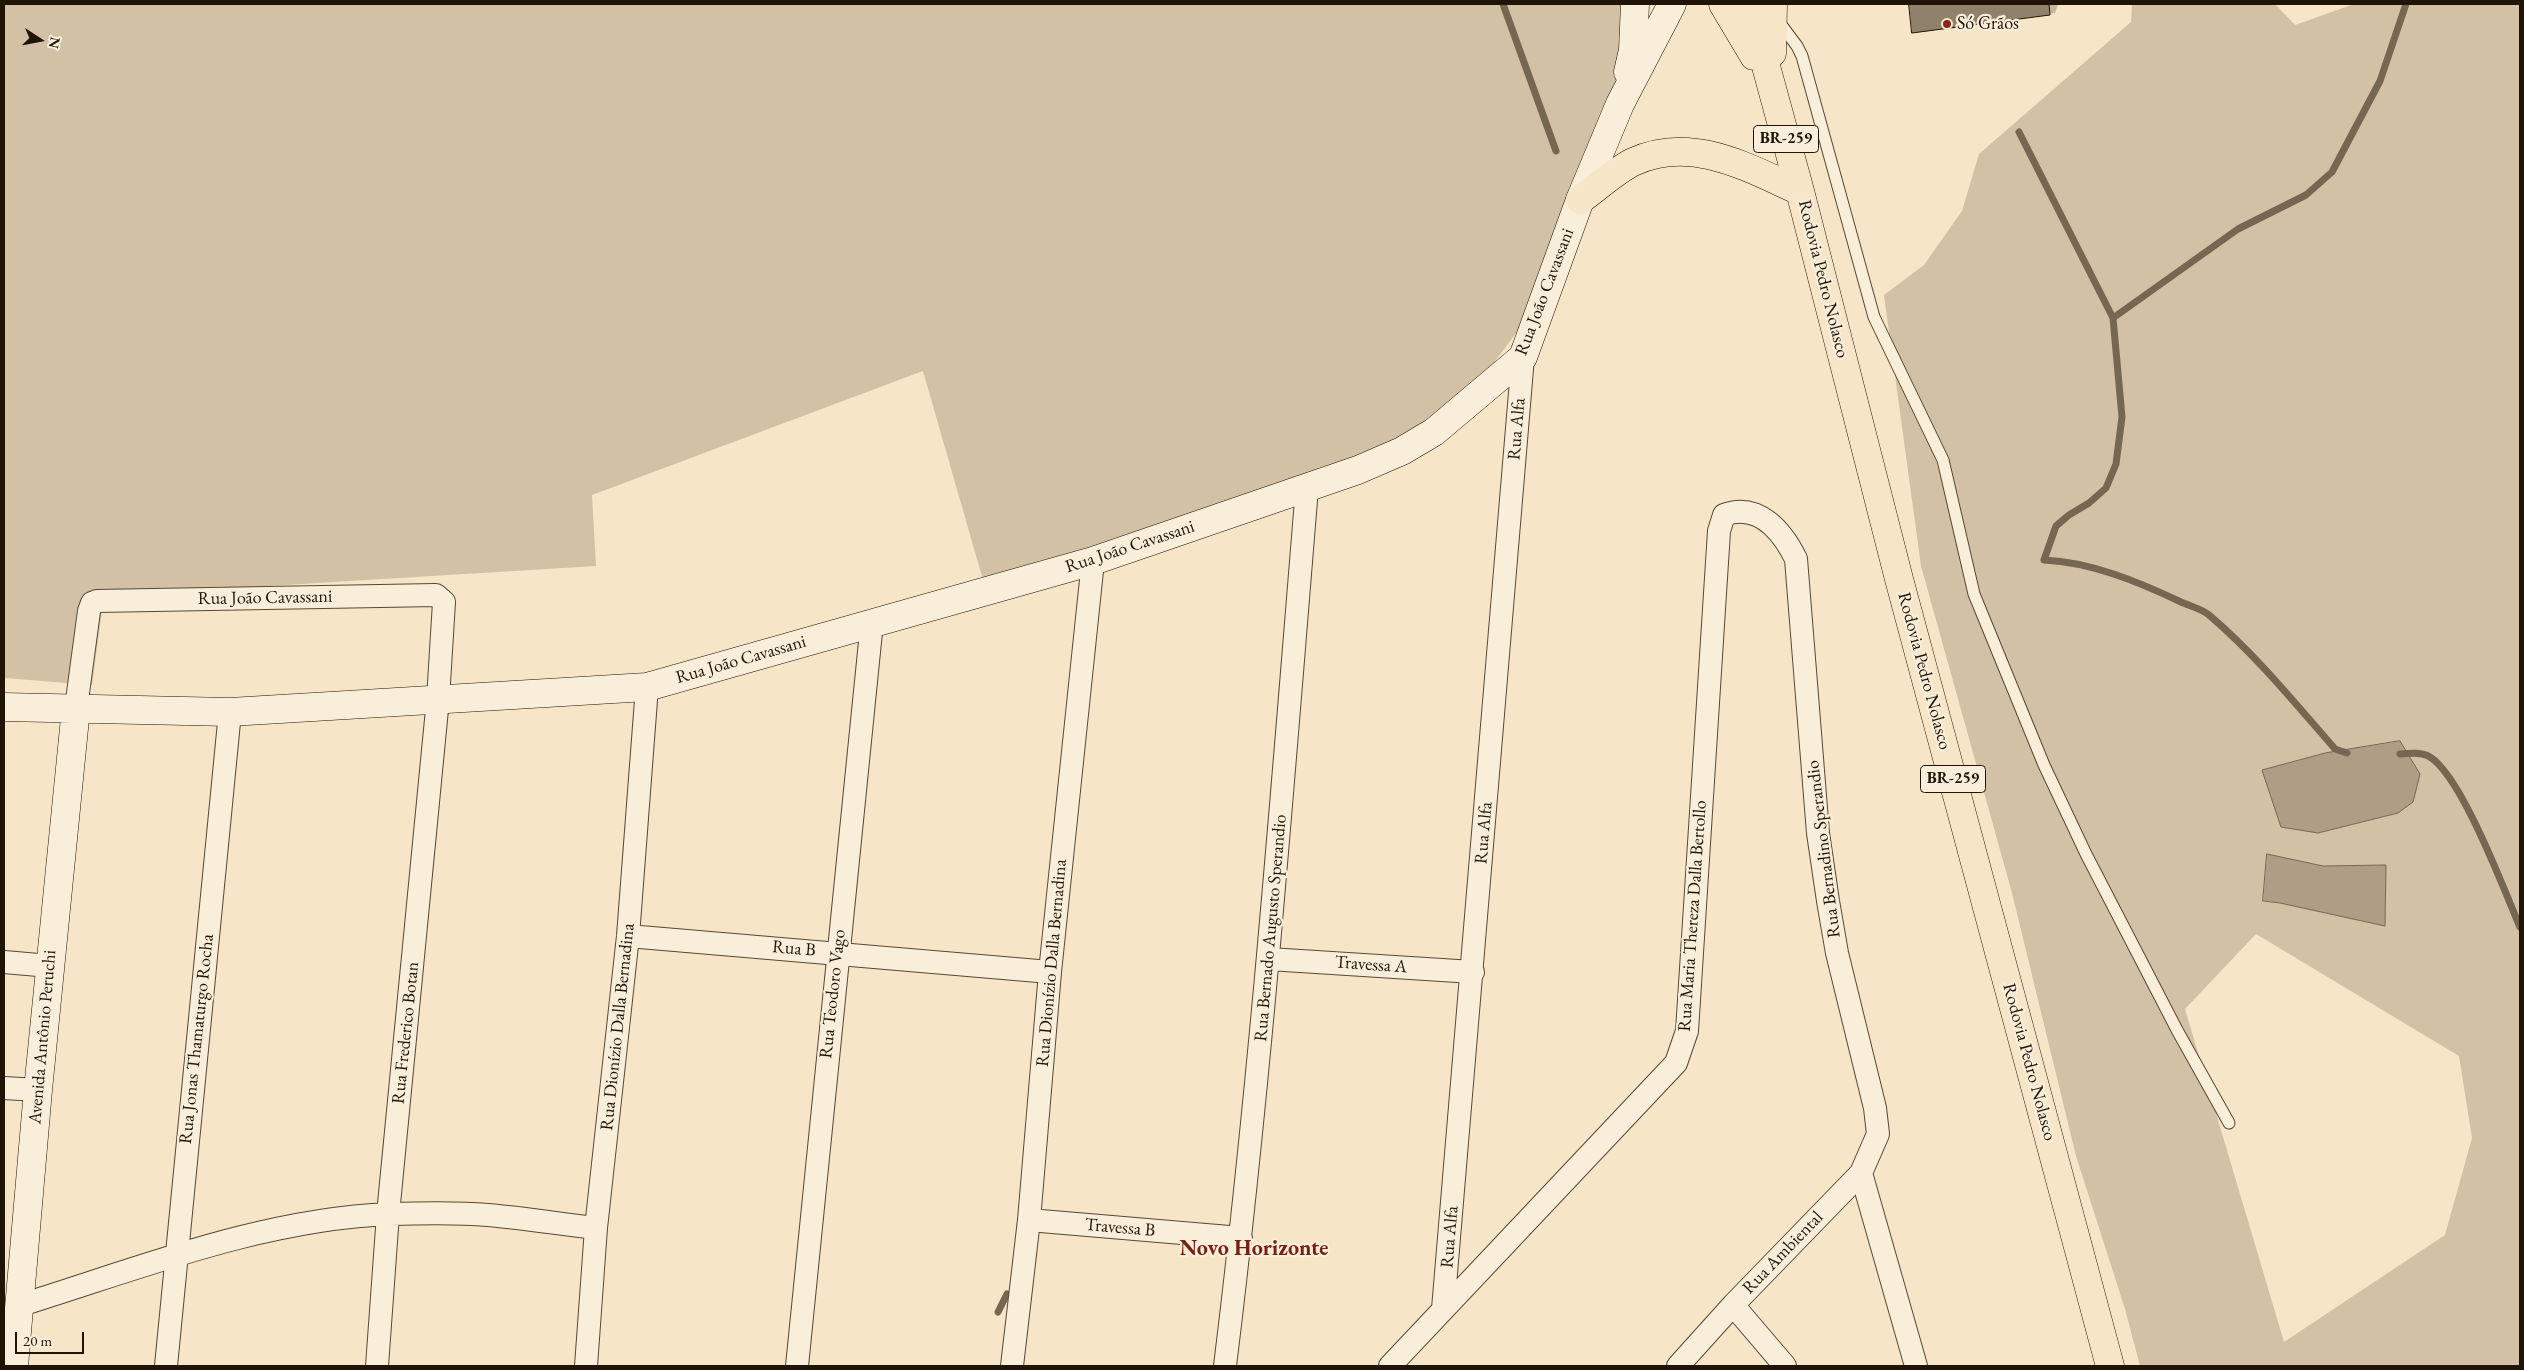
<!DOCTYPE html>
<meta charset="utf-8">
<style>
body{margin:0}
#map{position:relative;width:2524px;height:1370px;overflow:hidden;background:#f6e5c6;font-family:"EB Garamond",serif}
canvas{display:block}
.frame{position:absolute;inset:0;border:5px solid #201406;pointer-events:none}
.north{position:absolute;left:15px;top:15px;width:50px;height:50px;-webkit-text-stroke:4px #f9eeda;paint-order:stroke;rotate:101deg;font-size:14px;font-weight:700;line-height:20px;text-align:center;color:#201406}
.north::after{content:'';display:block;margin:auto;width:18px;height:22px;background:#201406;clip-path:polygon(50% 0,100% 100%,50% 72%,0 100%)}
.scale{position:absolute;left:15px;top:1332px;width:69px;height:22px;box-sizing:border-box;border:2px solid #201406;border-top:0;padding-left:6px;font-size:15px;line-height:18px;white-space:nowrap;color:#201406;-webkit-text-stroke:4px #f9eeda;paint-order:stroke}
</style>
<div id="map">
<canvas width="2524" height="1370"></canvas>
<div class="frame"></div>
<div class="north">N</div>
<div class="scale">20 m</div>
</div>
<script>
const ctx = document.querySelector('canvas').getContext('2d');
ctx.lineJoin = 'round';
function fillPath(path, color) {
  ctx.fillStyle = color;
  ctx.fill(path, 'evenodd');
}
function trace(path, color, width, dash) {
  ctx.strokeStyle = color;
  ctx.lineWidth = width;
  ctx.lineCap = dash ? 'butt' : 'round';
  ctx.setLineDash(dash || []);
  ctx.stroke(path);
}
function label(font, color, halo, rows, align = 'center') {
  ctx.font = font + ' "EB Garamond",serif';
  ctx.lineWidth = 4.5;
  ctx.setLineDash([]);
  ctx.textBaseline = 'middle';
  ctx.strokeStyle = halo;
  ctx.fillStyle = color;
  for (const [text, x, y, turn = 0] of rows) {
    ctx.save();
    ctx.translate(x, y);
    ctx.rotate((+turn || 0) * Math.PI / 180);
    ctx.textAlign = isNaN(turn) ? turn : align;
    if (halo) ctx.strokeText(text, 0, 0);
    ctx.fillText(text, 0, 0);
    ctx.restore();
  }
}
const green = new Path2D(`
 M4 4H1629L1628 46 1603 125 1528 317 1472 392 1415 436 987 594 923 371 592 495 596 566 104 596 92 685 4 678Z
 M2132 4H2275L2295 25 2354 4H2520V1366H2140L2125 1309 2076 1156 2012 893 1921 566 1884 295 1924 265 1962 211 1979 154 2131 22ZM2400 741 2398 813 2318 833 2262 770 2325 753ZM2267 854 2323 866 2386 865 2385 926 2280 903 2263 902ZM2256 934 2459 1056 2472 1138 2445 1235 2284 1342 2185 1009Z`);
const water = new Path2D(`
 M2400 741 2420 774 2413 802 2398 813 2318 833 2281 827 2262 770 2325 753Z
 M2267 854 2323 866 2386 865 2385 926 2280 903 2263 901Z`);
const shadow = new Path2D(`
 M1912 4H2058L2055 13 1913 32Z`);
const stream = new Path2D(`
 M1503 4 1556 151
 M2019 132 2113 318 2122 417 2116 464 2106 488 2089 503 2069 515 2056 526 2044 560C2091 562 2139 582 2181 602 2190 606 2202 609 2209 615 2256 655 2295 703 2335 749L2347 753
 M2113 318 2238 229 2306 195 2332 172 2380 81 2406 4
 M2400 754C2410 753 2422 752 2430 757 2462 777 2504 890 2520 927
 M998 1312 1007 1294`);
const building = new Path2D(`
 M1909 4H2049L2050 15 1912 33Z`);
const lane = new Path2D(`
 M1776 18 1797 46 1802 56 1874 317 1943 460 1974 594 2044 765 2086 854 2177 1030 2229 1123`);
const street = new Path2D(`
 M76 708 89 611 92 603 97 601 436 595 444 602 438 699 388 1214 377 1366
 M628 936 1050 972
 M1269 959 1473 972
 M4 962 50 966
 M4 1088 38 1090
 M1861 1173 1916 1366
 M1029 1220 1241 1238
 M21 1305C140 1268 263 1219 390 1214 422 1213 455 1212 488 1215 524 1218 560 1224 596 1228
 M1733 1305 1785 1366
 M1443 1309 1523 357
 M166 1366 230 712
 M586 1366 596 1228 628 936 647 687
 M797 1366 872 622
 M1012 1366 1029 1220 1050 972 1093 561
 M1225 1366C1261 1074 1283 781 1307 488
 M1390 1366 1676 1063 1687 1031 1719 531 1724 515C1758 502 1782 531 1796 559L1818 833 1828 901 1837 953 1875 1108 1878 1134 1861 1173 1733 1305 1678 1366`);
const secondary = new Path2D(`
 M1628 72 1633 50 1635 4
 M4 707 230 712 647 687 1093 561 1358 470 1402 451 1434 432 1523 357 1580 200 1620 104 1672 4
 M14 1366 38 1090 76 708`);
const highway = new Path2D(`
 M1723 4 1754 56
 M1749 4 1800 191 1899 579 2110 1366
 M1772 53 1773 4
 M1580 200C1597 188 1615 171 1633 162 1692 135 1746 167 1800 191`);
const markers = [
 [1947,24,5,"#8f2418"]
];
const shields = [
 [1786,139,65],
 [1953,779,65]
];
const shieldNames = [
 ["BR-259",1786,139],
 ["BR-259",1953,779]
];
const poiNames = [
 ["Só Grãos",1957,24]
];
const streetNames = [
 ["Rodovia Pedro Nolasco",1823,279,76],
 ["Rua João Cavassani",1545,292,-69],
 ["Rua Alfa",1517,429,-85],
 ["Rua João Cavassani",1130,547,-18],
 ["Rua João Cavassani",265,598,-1],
 ["Rua João Cavassani",741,660,-16],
 ["Rodovia Pedro Nolasco",1924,671,75],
 ["Rua Alfa",1484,833,-85],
 ["Rua Bernadino Sperandio",1824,849,-97],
 ["Rua Maria Thereza Dalla Bertollo",1693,916,-86],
 ["Rua Bernado Augusto Sperandio",1271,928,-85],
 ["Rua B",794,949,5],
 ["Rua Dionízio Dalla Bernadina",1052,963,-85],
 ["Travessa A",1371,965,4],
 ["Rua Teodoro Vago",833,994,-84],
 ["Rua Dionízio Dalla Bernadina",618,1027,-84],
 ["Rua Frederico Botan",406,1033,-84],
 ["Avenida Antônio Peruchi",43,1037,-85],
 ["Rua Jonas Thamaturgo Rocha",197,1039,-84],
 ["Rodovia Pedro Nolasco",2029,1062,75],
 ["Travessa B",1120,1228,5],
 ["Rua Alfa",1450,1237,-85],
 ["Rua Ambiental",1783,1253,-46]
];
const districtNames = [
 ["Novo Horizonte",1254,1249]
];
fillPath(green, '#d2c1a5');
fillPath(water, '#ad9e85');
trace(water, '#756752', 1);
fillPath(shadow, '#0003');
trace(stream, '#756752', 7);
fillPath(building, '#8f816a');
trace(building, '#201406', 1);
trace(lane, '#564836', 13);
trace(street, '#564836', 24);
trace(secondary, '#201406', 29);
trace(highway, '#201406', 29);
trace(lane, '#f9eeda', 11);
trace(street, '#f9eeda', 22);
trace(secondary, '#f9eeda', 28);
trace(highway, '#f6e5c6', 28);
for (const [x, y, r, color] of markers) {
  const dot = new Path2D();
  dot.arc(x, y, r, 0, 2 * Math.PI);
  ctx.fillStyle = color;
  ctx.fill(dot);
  trace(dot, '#f9eeda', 2);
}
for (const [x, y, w] of shields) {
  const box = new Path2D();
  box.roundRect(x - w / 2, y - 13.5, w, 27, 4);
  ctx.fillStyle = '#f9eeda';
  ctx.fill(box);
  trace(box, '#201406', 1);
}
label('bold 16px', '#201406', null, shieldNames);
label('18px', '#201406', '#f9eeda', poiNames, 'left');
label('18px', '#201406', '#f9eeda', streetNames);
label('bold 22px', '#7a1f14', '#f9eeda', districtNames);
</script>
